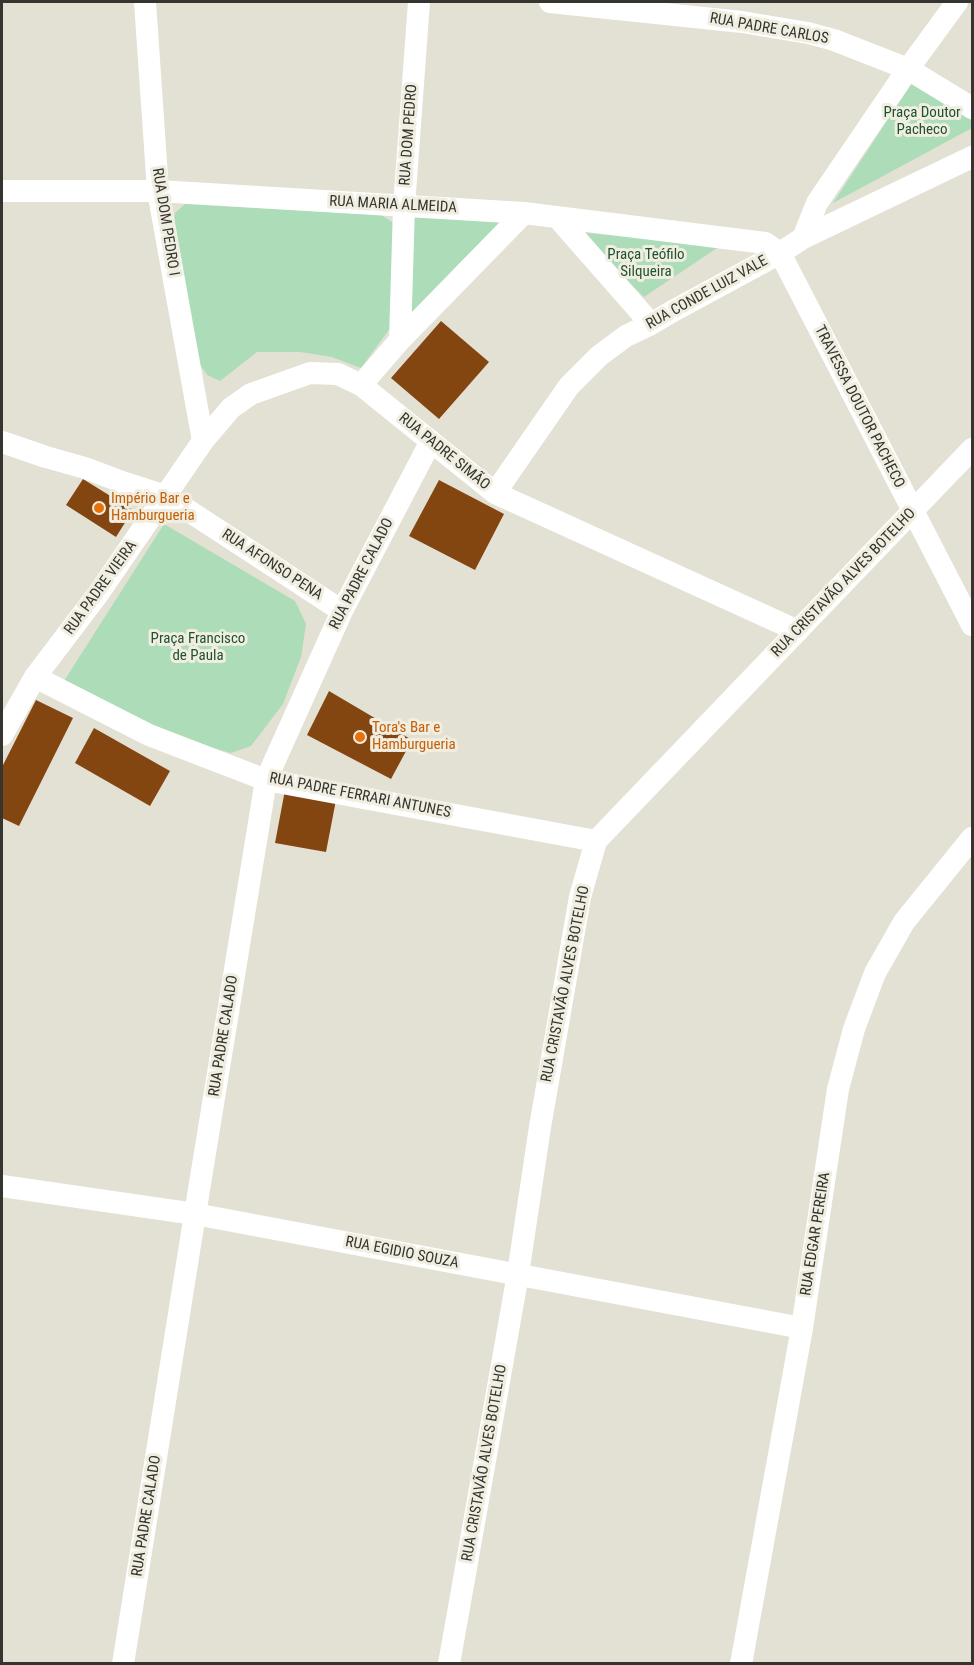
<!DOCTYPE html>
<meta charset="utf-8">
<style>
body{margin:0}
#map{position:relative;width:974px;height:1665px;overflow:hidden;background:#e3e0d4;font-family:"Roboto Condensed",sans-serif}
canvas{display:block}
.frame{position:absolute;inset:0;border:3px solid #35342f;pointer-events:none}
</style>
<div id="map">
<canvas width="974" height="1665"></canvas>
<div class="frame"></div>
</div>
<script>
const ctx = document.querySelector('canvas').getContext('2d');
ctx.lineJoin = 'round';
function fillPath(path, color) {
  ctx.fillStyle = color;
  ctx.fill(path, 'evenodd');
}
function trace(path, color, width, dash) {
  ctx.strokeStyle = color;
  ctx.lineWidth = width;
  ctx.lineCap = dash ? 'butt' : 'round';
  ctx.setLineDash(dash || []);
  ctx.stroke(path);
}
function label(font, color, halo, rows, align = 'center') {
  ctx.font = font + ' "Roboto Condensed",sans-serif';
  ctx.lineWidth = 6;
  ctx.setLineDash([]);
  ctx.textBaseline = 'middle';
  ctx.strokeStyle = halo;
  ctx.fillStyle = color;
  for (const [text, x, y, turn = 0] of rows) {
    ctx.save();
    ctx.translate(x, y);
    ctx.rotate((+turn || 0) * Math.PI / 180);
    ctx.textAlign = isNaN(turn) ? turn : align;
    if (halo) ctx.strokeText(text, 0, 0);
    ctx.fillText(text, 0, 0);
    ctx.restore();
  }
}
const green = new Path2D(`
 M914 80 972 121V128L833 203Z
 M185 204 381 215 397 225 391 327 361 368 332 357 300 352H257L220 381 207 375 199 363 172 234 175 213Z
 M411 217 503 221 409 319Z
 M577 232 720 246 644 297Z
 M164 524 295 601 306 624 301 657 283 704 251 746 231 753 191 742 155 726 64 681Z`);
const building = new Path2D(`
 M441 321 489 362 439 419 391 378Z
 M83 479 133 510 116 537 66 505Z
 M439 480 504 514 475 570 409 536Z
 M329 691 412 740 391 779 307 735Z
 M36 700 73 718 19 826 2 818V767Z
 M94 728 170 771 150 806 75 763Z
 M285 790 336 800 326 852 275 843Z`);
const street = new Path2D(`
 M145 2 158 191 203 441
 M550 2 742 22 808 33 834 40 908 69 972 108
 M2 191H158L524 213 765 243 780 253 972 625
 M558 218 651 324
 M803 238 817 203 908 69 957 2
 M400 340 404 206 419 2
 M361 385 400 340 524 213
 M2 442 46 457 85 468 125 483 166 496 342 611
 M495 493 569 386 599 356 626 336 651 324 673 311 780 253 803 238 972 157
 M35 677 149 735 266 780 596 841
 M2 735 35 677 98 594 203 441 231 408 251 394 310 373 338 374 361 385 495 493 798 631
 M2 1186 195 1214 802 1328
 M123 1664 195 1214 266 780 342 611 431 441
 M449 1664 518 1274 540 1127 580 897 596 841 972 449
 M741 1664 802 1328 838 1089 854 1029 875 973 904 922 972 838`);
const markers = [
 [99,508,6,"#e8710a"],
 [360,737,6,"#e8710a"]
];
const streetNames = [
 ["RUA PADRE CARLOS",769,29,10],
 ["RUA DOM PEDRO",409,135,-86],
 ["RUA MARIA ALMEIDA",393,205,3],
 ["RUA DOM PEDRO I",165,222,81],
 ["RUA CONDE LUIZ VALE",707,293,-29],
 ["TRAVESSA DOUTOR PACHECO",859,407,63],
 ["RUA PADRE SIMÃO",444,452,39],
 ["RUA AFONSO PENA",272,565,33],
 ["RUA PADRE CALADO",362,574,-63],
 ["RUA CRISTAVÃO ALVES BOTELHO",844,583,-46],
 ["RUA PADRE VIEIRA",101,588,-54],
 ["RUA PADRE FERRARI ANTUNES",360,796,11],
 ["RUA CRISTAVÃO ALVES BOTELHO",566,984,-79],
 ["RUA PADRE CALADO",224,1036,-81],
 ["RUA EDGAR PEREIRA",816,1234,-81],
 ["RUA EGIDIO SOUZA",402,1253,11],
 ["RUA CRISTAVÃO ALVES BOTELHO",485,1463,-80],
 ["RUA PADRE CALADO",147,1516,-81]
];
const parkNames = [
 ["Praça Doutor",922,113],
 ["Pacheco",922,130],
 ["Praça Teófilo",646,255],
 ["Silqueira",646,272],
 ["Praça Francisco",198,639],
 ["de Paula",198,656]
];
const foodNames = [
 ["Império Bar e",111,499],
 ["Hamburgueria",111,516],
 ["Tora's Bar e",372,728],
 ["Hamburgueria",372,745]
];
fillPath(green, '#acdcb8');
fillPath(building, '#834611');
trace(street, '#fff', 22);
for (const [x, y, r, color] of markers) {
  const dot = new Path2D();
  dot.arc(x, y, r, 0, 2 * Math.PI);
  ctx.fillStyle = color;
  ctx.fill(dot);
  trace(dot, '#f0ede1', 2);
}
label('15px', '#35342f', '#f0ede1', streetNames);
label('15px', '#1e5230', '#f0ede1', parkNames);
label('15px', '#c56008', '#f0ede1', foodNames, 'left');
</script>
